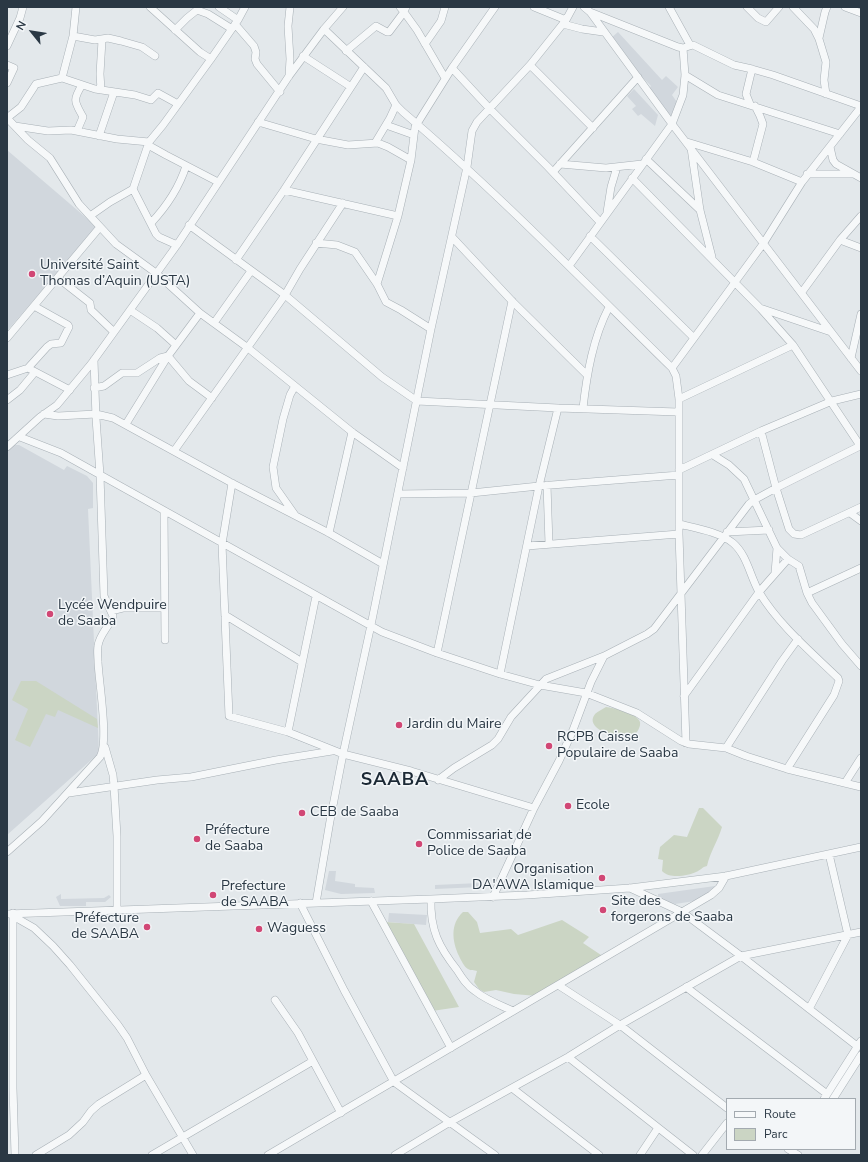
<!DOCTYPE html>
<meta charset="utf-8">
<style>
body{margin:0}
#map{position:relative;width:868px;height:1162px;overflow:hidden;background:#e3e8eb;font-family:"Nunito Sans",sans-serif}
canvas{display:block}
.frame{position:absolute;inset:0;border:8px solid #2a3844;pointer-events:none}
.legend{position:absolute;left:726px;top:1098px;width:130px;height:52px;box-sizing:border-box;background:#f3f6f8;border:1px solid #a3aab0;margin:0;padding:5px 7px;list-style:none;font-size:12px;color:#2a3844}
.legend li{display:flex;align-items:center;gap:8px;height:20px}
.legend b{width:20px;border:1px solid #a3aab0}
.north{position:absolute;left:12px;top:12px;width:40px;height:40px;-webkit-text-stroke:3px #f3f6f8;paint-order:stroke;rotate:300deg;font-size:11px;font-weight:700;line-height:16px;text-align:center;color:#2a3844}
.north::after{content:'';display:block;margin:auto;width:14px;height:18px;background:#2a3844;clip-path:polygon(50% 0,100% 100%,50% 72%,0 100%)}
</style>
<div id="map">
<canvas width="868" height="1162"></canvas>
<div class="frame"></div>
<ul class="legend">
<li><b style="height:5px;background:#f6f8f9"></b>Route</li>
<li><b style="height:11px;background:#cbd5c4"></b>Parc</li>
</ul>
<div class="north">N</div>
</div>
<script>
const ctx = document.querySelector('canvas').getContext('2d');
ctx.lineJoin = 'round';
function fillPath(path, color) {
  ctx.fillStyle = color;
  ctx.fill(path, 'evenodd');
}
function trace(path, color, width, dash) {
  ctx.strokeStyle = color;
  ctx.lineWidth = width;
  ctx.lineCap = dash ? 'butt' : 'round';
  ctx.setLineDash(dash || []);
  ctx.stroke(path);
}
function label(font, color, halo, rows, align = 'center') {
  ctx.font = font + ' "Nunito Sans",sans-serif';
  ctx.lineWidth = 3;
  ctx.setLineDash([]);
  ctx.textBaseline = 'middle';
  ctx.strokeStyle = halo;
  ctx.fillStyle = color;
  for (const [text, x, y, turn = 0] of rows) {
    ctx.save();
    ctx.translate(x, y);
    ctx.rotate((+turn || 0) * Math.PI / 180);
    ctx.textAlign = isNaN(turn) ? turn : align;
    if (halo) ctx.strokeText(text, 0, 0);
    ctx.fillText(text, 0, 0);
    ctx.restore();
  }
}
const built = new Path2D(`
 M618 32 662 80 666 76 678 87 672 95 679 105 670 116 649 89 651 86 635 70 611 38Z
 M634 89 658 115 655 126 641 114 638 116 632 109 636 106 627 96Z
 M7 150 97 227 7 331Z
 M13 445H19L64 470 67 466 87 476 93 483V508L88 509 99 753 7 835V451Z
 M329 871H336L335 881 355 884V887L374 888 375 893 341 894 325 890Z
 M480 883V887L435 889V885Z
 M715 886 716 890 695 901 675 904 658 900V894Z
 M61 894V899L104 898 109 895 111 897 105 902H86V906H60L56 897Z
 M389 913 427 915 426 925 388 922Z`);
const green = new Path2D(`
 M21 681H36L97 719 98 728 58 710 55 717 46 714 30 747 15 740 28 709 12 700Z
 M606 707C614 708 637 713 640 722 641 727 637 732 634 736 632 737 630 738 628 738 619 739 583 729 595 714 598 711 603 709 606 707Z
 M699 808H703L722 827C718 841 710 852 707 866 702 867 701 870 696 872 688 876 669 879 662 871L663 860 658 859 660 847 674 835 687 837Z
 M463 912H468L477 922 480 933 511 929 518 935 562 920 589 937 583 943 604 957 537 996 514 994 496 990 484 992 479 989 474 982 477 971C474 970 471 971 468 969 464 967 461 960 459 956 452 941 450 924 463 912Z
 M385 922 414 924 459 1007 432 1011Z`);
const minor = new Path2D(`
 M76 7 73 36 95 40 108 38 121 41 142 47 155 56
 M150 7 200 52 211 59
 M219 7 238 20
 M406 7 404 12 417 30 445 78
 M534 7 566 20
 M584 7 590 12 672 124 861 371
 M669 7 690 45
 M747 7 758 18 766 22 779 7
 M793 7 814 29 819 39 826 62 824 80 826 94
 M845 7 861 13
 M590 12 678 47 683 48 693 45 734 65 752 69 773 75 861 106
 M235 24 254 46 256 52 255 59 257 64 280 92
 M563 24 582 29 603 32
 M324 29 386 88 396 105 403 112C497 192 583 281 672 368L676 376 679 399V534L686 743
 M175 30 187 18 197 10 208 14 232 29
 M819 38 825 12 827 7
 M425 44 441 21 445 7
 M7 46 20 18 23 7
 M346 51 376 26 387 32H389L404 12 400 7
 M303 56 351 87
 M7 65 14 68 7 83
 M530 65 593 128
 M452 68 490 109 548 167 600 222
 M685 75 718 95 840 134
 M289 76 290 59 288 26 290 7
 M62 78 73 36
 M101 90 100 74 102 40
 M750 104 746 94 752 69
 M7 118 28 140 50 158 79 204 116 244 156 273 200 313 248 348 352 432 403 468
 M7 118 21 107 36 84 62 78 95 89 135 95 151 100 158 93 178 104
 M258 122 316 139 348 145 378 143 388 147 411 160
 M386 125 414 135
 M15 126 48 131 71 130 117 139 149 142
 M77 131 83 117C75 102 72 101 82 85
 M99 136 114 92
 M687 142 753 162 802 182
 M375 143 390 118 396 105
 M148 145 166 155 218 182
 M830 147 833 160 836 164 861 178
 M691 148 700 210 712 257
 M646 159 700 210
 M753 162 763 124 760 116 755 106
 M560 164 606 168 642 164
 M553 172 638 77
 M807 174H853
 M632 178 761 309 793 345 861 447
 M133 189 156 234 159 237 177 245
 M284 190 398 216
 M607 212 611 187 617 167
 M90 216 110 202 133 189 149 142 163 125 211 59 238 20 245 7
 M151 223C167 206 179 188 186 166
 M189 225 285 295 382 377 417 401 558 408 678 412
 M590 236 694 338
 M452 237 512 301 587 375
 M840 240 861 248
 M316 243 337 245 355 252 377 284 386 302 401 310 431 329
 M236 260 284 190 364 67
 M569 266 672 124 683 95 685 75 683 48
 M58 278 90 303 91 310 114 332
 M377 284 398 216 411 160 415 127 452 68 495 7
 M802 292 840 240 861 216
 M763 309 831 332
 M130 310 157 328 176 345
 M214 323 251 271
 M7 338 100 227
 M851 358 861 314
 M28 368 47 347 51 344 61 343 69 327 68 325 34 306
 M672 368 763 244 802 182 861 107
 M7 375 28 368 70 390
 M295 386 290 395 283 419 273 467 276 488 295 515
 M94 388 104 386 122 373H137L160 358 168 356 189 381 212 398
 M679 399 793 345
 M7 400 20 390 35 372
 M583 408C587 373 593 338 609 307
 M44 414 58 416 96 414 113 418 230 482 329 533 383 564
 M126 424 168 356 200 313
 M761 431 776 488 789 529 794 534 801 535 861 507
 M20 437 61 453 382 632 437 653 500 674 540 685 586 693 637 713 681 741 689 744 726 748 746 756 787 769 861 787
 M7 447 40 417 57 405 91 364 177 245 289 76 324 29 343 7
 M174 451 285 295 300 269 343 203
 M713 455 729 465 744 479 777 548 788 559 799 566 807 593 812 603 842 644 861 666
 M679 470 761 431 832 401 861 394
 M232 483 222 544 229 716 288 732 343 754 411 771 534 808
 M547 485 549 544
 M398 494 471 493 539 486 679 475
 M164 511 165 640
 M850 513 861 521
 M679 524C695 528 720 532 733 543 747 555 750 576 759 592 779 625 810 651 838 678L839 681 834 695 787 769
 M727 532 769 530
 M329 533 352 432
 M527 546 679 534
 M775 573 777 548
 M807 593 861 568
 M111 611 123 608H164
 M225 615 302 662
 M437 653 512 301
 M500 674 539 486 558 408
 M684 696 759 592 788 559
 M288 732 316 596
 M105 747 113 775 114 786 117 836V910
 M726 748 782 661 798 639
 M438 780 454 768 492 745 498 739 511 717 546 679 604 656
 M845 783 861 758
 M69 793 157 780 191 777 276 760 332 751
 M7 852 42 821 100 757C109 741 99 683 98 662 98 657 97 651 98 646 99 635 109 627 113 616L104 596 100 475 96 418 94 360
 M630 888 682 912 741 956 857 1046
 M493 897 534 808 559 761 573 730 591 682 604 656 647 634 654 629 749 504 754 500 776 488 860 446
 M431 899C430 930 439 947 457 970 462 978 467 986 475 991 486 1000 500 1005 513 1011
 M371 901 451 1048
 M300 903 344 990 394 1082 495 1155
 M316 903 330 821 343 754 371 625 431 329 467 167 472 131 477 122 530 65 566 20 573 7
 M13 913V1088L15 1155
 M7 914 431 899 527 895 630 888 726 876 861 847
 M13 916 34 928 53 946 70 965 118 1025 127 1038 146 1075 193 1155
 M558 985 620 1025 727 1108
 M686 987 827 1094
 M275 1000 298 1033 341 1113
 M809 1009 848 935 829 854
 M568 1057 693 1155
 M512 1088 599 1155
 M824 1099 861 1041
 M833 1099 861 1055
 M788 1149 798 1155
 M36 1155 69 1135 83 1122 91 1111 99 1104 146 1075
 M152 1155 313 1061
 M268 1155 711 895 719 888 726 876
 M395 1155 450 1122 568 1057 620 1025 741 956 861 932
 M640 1155 658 1128
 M702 1155 727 1123`);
const markers = [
 [32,274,4,"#d14775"],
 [50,614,4,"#d14775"],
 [399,725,4,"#d14775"],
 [549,746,4,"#d14775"],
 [568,806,4,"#d14775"],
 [302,813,4,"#d14775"],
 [197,839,4,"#d14775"],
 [419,844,4,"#d14775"],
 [602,878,4,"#d14775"],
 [213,895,4,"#d14775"],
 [603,910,4,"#d14775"],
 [147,927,4,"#d14775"],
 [259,929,4,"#d14775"]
];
const poiNames = [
 ["Université Saint",40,266],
 ["Thomas d’Aquin (USTA)",40,282],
 ["Lycée Wendpuire",58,606],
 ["de Saaba",58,622],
 ["Jardin du Maire",407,725],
 ["RCPB Caisse",557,738],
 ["Populaire de Saaba",557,754],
 ["Ecole",576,806],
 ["CEB de Saaba",310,813],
 ["Préfecture",205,831],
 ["de Saaba",205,847],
 ["Commissariat de",427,836],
 ["Police de Saaba",427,852],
 ["Organisation",594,870,"right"],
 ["DA'AWA Islamique",594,886,"right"],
 ["Prefecture",221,887],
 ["de SAABA",221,903],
 ["Site des",611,902],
 ["forgerons de Saaba",611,918],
 ["Préfecture",139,919,"right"],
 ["de SAABA",139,935,"right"],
 ["Waguess",267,929]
];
const districtNames = [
 ["SAABA",395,781]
];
fillPath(built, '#d1d7dd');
fillPath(green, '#cbd5c4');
trace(minor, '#a8b0b6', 8);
trace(minor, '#f6f8f9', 7);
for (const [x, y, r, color] of markers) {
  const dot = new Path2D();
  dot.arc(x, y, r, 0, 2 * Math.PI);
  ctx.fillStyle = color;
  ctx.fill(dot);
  trace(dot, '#f3f6f8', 1.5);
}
label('14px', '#2a3844', '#f3f6f8', poiNames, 'left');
ctx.letterSpacing = '1px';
label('bold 18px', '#1c2935', '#f3f6f8', districtNames);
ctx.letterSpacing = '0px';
</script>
